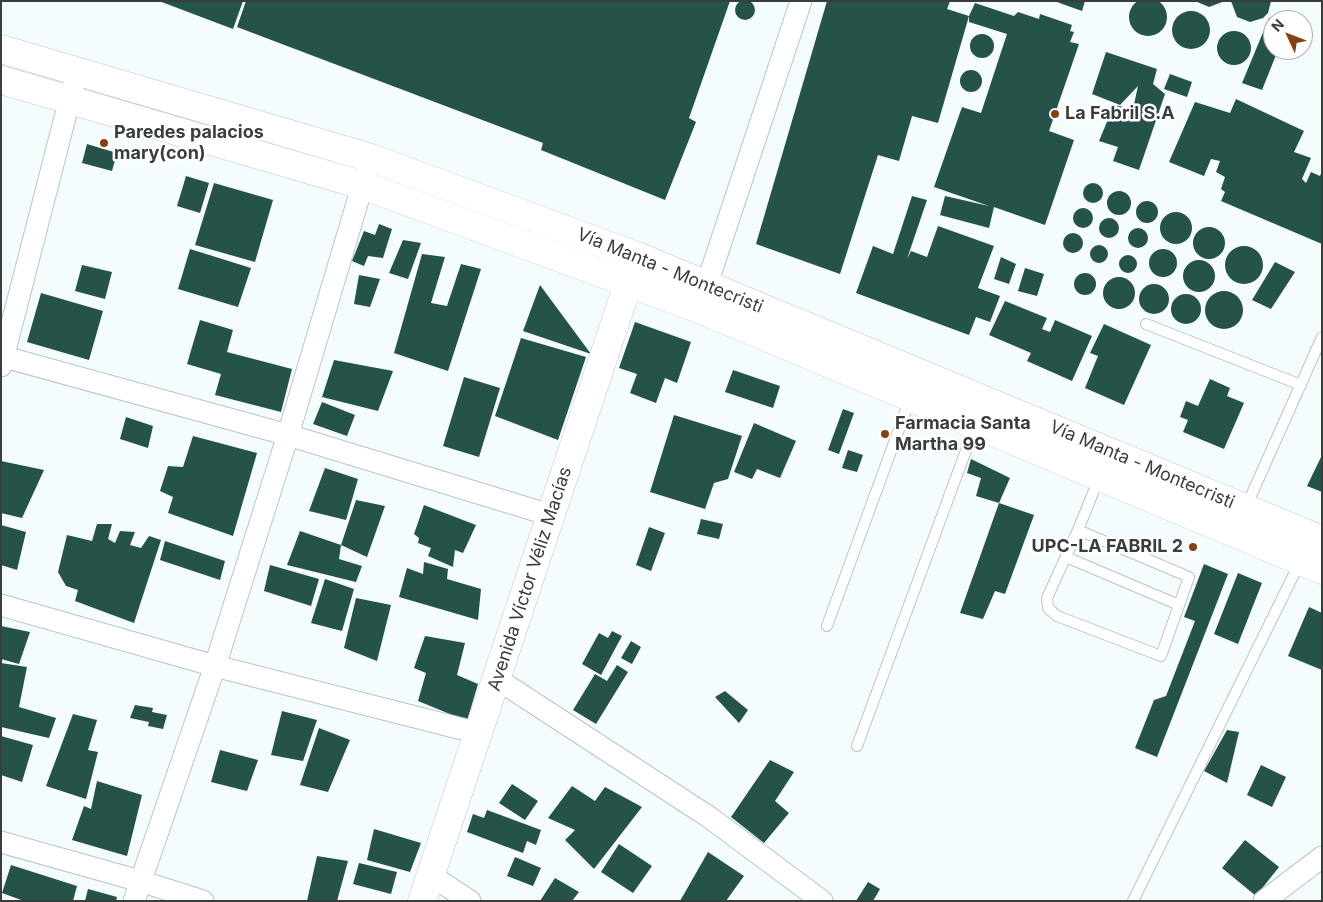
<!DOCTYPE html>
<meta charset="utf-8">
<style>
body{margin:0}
#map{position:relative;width:1323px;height:902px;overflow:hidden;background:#f4fcfd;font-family:Inter,sans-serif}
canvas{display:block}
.frame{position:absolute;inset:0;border:2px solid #3a3d3e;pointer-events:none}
.north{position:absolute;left:1263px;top:10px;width:50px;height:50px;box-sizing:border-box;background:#fff;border:1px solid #b0b1b2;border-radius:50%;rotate:313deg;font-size:14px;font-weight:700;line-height:20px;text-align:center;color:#3a3d3e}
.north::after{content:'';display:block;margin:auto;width:18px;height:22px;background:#854211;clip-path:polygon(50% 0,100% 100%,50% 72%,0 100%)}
</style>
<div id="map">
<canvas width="1323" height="902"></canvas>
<div class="frame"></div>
<div class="north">N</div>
</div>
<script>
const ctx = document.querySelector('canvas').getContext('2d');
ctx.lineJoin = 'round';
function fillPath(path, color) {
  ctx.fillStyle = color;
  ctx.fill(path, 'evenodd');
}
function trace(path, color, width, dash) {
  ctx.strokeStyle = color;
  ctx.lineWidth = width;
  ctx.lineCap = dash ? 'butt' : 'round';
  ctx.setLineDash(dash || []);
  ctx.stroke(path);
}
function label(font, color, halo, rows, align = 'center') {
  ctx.font = font + ' Inter,sans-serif';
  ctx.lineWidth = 5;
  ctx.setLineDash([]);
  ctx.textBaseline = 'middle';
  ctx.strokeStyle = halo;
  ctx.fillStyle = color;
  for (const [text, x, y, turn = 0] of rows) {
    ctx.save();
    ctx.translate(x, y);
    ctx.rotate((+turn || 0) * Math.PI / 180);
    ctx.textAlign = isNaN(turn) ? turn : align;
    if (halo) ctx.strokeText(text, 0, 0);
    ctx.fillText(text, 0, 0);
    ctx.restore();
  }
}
const building = new Path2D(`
 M1129 17a19 19 0 1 1 38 0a19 19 0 1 1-38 0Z
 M735 10a10 10 0 1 1 20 0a10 10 0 1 1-20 0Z
 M159 1H243L233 29Z
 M246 1H730L689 118 696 122 665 200 541 150 543 143 237 27Z
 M827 1H950L947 9 969 16 975 3 1014 16 1018 12 1039 19 1040 14 1072 25 1070 31 1074 32 1070 42 1079 44 1049 131 1074 140 1045 225 994 207 989 228 940 215 945 196 989 206 934 187 962 107 981 113 1007 34 969 22V16L938 123 912 116 899 161 878 155 840 274 756 244Z
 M1054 1H1085L1082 11Z
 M1195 1H1225L1209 7Z
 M1231 1H1271L1268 13 1263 18 1250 22 1237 17Z
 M1172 30a19 19 0 1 1 38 0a19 19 0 1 1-38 0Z
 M1269 18 1273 19V50H1278L1262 90 1242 83Z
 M1217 48a17 17 0 1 1 34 0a17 17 0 1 1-34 0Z
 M970 46a12 12 0 1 1 24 0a12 12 0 1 1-24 0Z
 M1106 52 1157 69 1153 84 1165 94 1139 170 1113 161 1118 147 1099 141 1114 105 1133 109 1138 86 1120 105 1092 94Z
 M960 81a11 11 0 1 1 22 0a11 11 0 1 1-22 0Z
 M1170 74 1192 82 1187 97 1164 89Z
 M1236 99 1304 131 1294 152 1311 158 1302 179 1306 183 1311 172 1320 176 1322 171V244L1221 201 1225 192 1221 189 1225 177 1216 172 1220 161 1211 159 1204 176 1169 162 1195 102 1230 113Z
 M87 144 117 153 112 171 82 163Z
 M186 176 209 183 200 213 177 206Z
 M1083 193a10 10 0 1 1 20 0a10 10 0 1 1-20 0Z
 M214 183 273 200 255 262 195 245Z
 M1107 203a12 12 0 1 1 24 0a12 12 0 1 1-24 0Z
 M912 196 927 200 907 259 911 251 927 257 938 226 994 246 978 288 1000 296 990 322 976 317 969 335 856 293 873 246 893 254Z
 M1136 212a11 11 0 1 1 22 0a11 11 0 1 1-22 0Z
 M1073 218a10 10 0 1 1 20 0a10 10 0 1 1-20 0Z
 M1160 228a16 16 0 1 1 32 0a16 16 0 1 1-32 0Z
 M1099 228a10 10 0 1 1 20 0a10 10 0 1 1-20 0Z
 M379 224 392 229 383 258 368 256 364 266 352 261 364 231 375 235Z
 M1193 243a16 16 0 1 1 32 0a16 16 0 1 1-32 0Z
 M1128 238a10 10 0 1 1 20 0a10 10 0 1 1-20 0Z
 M1063 243a10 10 0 1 1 20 0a10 10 0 1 1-20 0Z
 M403 240 421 243 408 279 389 273Z
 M1090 254a9 9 0 1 1 18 0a9 9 0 1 1-18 0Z
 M1225 265a19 19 0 1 1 38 0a19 19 0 1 1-38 0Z
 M1149 263a14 14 0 1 1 28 0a14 14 0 1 1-28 0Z
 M190 249 251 268 238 307 178 289Z
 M422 254 445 257 431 303 447 306 461 264 481 269 448 371 394 353Z
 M1119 264a9 9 0 1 1 18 0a9 9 0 1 1-18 0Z
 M1001 257 1016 264 1009 284 994 279Z
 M1183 276a16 16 0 1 1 32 0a16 16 0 1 1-32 0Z
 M1275 262 1295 272 1271 309 1252 300Z
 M82 265 112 272 105 299 75 291Z
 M1025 268 1044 274 1037 296 1018 291Z
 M1074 284a11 11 0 1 1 22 0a11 11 0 1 1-22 0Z
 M359 275 380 279 370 307 354 304Z
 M1103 293a16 16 0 1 1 32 0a16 16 0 1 1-32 0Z
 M1139 299a15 15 0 1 1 30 0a15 15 0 1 1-30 0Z
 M540 285 591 354 523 331Z
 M1205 310a19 19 0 1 1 38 0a19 19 0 1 1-38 0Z
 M41 293 103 311 89 360 27 342Z
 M1171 309a15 15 0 1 1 30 0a15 15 0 1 1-30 0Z
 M1005 301 1047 318 1042 329 1050 332 1055 320 1092 336 1072 381 1027 361 1031 353 989 335Z
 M200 320 233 330 227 352 292 369 281 412 215 395 221 374 187 364Z
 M635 322 691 342 677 383 665 378 656 403 630 393 637 374 619 368Z
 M1104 324 1151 345 1124 405 1085 388 1098 356 1090 353Z
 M521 338 586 357 558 440 495 416Z
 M334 360 393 371 378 411 322 397Z
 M733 370 780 386 773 408 725 392Z
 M464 377 500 388 479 457 443 446Z
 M1210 379 1230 388 1227 396 1244 403 1224 449 1183 432 1188 420 1180 417 1186 401 1198 406Z
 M322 402 355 415 347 436 313 424Z
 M843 409 854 413 839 454 828 450Z
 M674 415 742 436 728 479 714 483 705 509 650 492Z
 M126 417 153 426 148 448 120 439Z
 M754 423 796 441 780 478 757 469 752 479 734 472Z
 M193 436 257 453 233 536 168 513 173 497 160 491 168 466 183 467Z
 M848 450 863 455 857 472 842 468Z
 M1322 455V492L1307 486Z
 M971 459 1010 478 999 503 1034 515 1005 594 995 591 983 619 960 613 999 503 976 496 981 478 967 473Z
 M1 461 44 470 22 518 1 513Z
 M325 468 358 479 346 520 309 511Z
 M356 500 385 506 367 557 341 545Z
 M424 505 476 525 463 553 455 550 453 567 428 556 431 548 418 543 419 538 414 534Z
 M701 519 723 524 719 539 697 534Z
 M97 524H112L108 539 115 543 120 531 135 532 130 545 141 548 149 536 161 540 134 623 75 601 78 590 66 586 58 572 67 535 92 541Z
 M1 525 26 532 17 570 1 565Z
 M649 527 665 533 651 571 636 565Z
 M300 531 341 545 339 559 362 566 356 582 287 565Z
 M165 541 225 561 220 580 160 560Z
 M424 562 448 569 447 579 481 589 478 620 399 597 407 568 423 574Z
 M1204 564 1228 574 1157 757 1135 748 1154 700 1166 696 1195 621 1184 617Z
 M270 565 319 579 311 606 264 591Z
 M1238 573 1262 583 1238 644 1214 634Z
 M325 579 354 589 342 631 311 623Z
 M356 598 391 605 377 661 344 648Z
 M1309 607 1322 613V670L1288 656Z
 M1 626 30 632 19 664 1 659Z
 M612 631 622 636 601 675 582 664 599 633 608 638Z
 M425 636 465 643 457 675 478 684 467 721 418 701 426 673 414 668Z
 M631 641 641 647 632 664 621 658Z
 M1 663 27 667 19 707 56 718 49 738 1 727Z
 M617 665 628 672 596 724 573 710 595 674 607 681Z
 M725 691 748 710 739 723 715 697Z
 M135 705 153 708 152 712 167 715 163 729 148 726 149 722 130 718Z
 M282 711 317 720 303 761 271 755Z
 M73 714 97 720 88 750 98 752 86 799 46 786Z
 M319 728 350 740 328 792 300 785Z
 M1227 730 1239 732 1227 783 1204 771Z
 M1 736 33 745 22 782 1 775Z
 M220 750 258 760 247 791 211 782Z
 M770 760 794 772 775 801 789 813 764 843 731 817Z
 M1261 765 1286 777 1272 807 1247 795Z
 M97 781 142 795 127 856 72 840 84 806 91 809Z
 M512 784 538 801 525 820 499 803Z
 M572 786 595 801 605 787 642 807 594 869 565 840 575 830 548 818Z
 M487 810 541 830 536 845 527 841 523 853 467 832 473 814 484 818Z
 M374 829 421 843 410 872 367 860Z
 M1245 840 1279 867 1256 896 1222 868Z
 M619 844 652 866 633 893 601 872Z
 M708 852 744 876 726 901H680Z
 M317 856 348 861 337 901H307Z
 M515 857 541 868 533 886 507 876Z
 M359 863 397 872 391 894 353 884Z
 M11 865 77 886 73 901H24L2 893Z
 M555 878 579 892 572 901H540Z
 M868 882 880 889 873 901H856Z
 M88 889 117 897 116 901H85Z`);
const lane = new Path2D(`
 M1146 324 1301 385
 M1246 507 1322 337
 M1078 530 1189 577 1161 656 1057 616 1048 608 1047 598 1078 530 1099 478
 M1066 557 1179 605
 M827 626 910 399
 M857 746 975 426
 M1133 901 1300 562`);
const street = new Path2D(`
 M702 299 801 1
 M1 356 288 435 550 515
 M1 366 77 71
 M1 605 215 666 478 733
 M497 679 709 817 822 901
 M1 842 140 881 203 901
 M430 875 470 901
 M134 901 215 666 288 435 367 170
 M1264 901 1322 857`);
const secondary = new Path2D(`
 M422 901 636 260`);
const primary = new Path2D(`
 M1 49 371 158 637 256 1322 540
 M1 80 362 185 699 309 1322 570`);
const markers = [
 [1055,114,5,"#854211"],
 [104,143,5,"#854211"],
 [885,434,5,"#854211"],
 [1193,547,5,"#854211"]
];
const poiNames = [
 ["La Fabril S.A",1065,114],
 ["Paredes palacios",114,133],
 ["mary(con)",114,154],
 ["Farmacia Santa",895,424],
 ["Martha 99",895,445],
 ["UPC-LA FABRIL 2",1183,547,"right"]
];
const streetNames = [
 ["Vía Manta - Montecristi",670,271,22],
 ["Vía Manta - Montecristi",1142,465,23],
 ["Avenida Víctor Véliz Macías",530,579,-72]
];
fillPath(building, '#255249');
trace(lane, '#bdc4c6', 12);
trace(street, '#bdc4c6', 23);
trace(secondary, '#bdc4c6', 29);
trace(primary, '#bdc4c6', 29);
trace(lane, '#fff', 10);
trace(street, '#fff', 21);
trace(secondary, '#fff', 28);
trace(primary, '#fff', 28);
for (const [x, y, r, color] of markers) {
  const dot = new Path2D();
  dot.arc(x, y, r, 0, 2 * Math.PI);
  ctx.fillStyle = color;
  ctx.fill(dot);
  trace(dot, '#fff', 2);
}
label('bold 18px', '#3a3d3e', '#fff', poiNames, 'left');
label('18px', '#3a3d3e', '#fff', streetNames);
</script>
